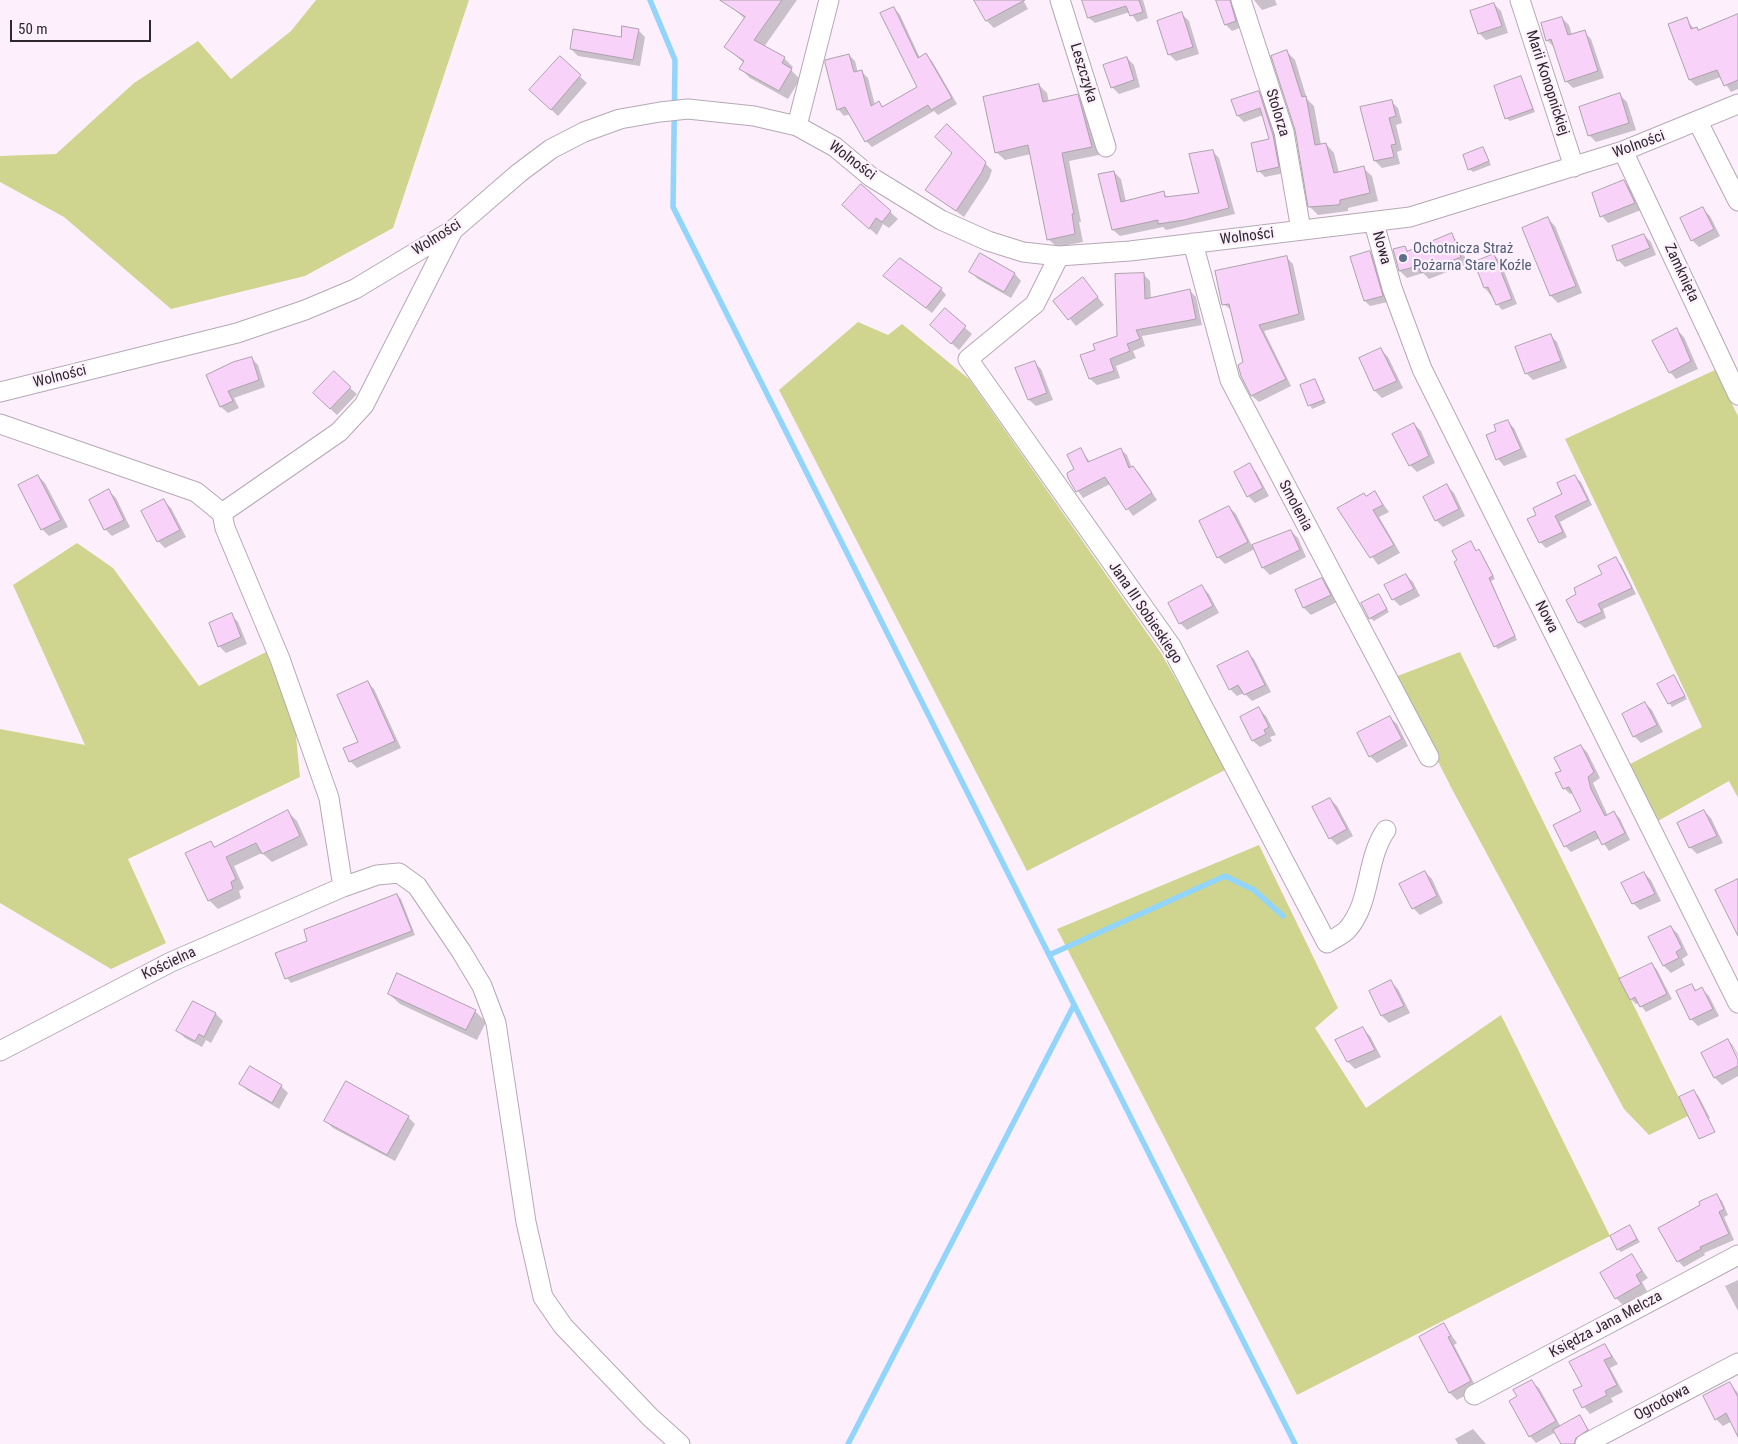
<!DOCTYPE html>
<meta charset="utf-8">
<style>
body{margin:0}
#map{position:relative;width:1738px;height:1444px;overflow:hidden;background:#fdf0fc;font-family:"Roboto Condensed",sans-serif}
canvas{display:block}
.scale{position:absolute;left:10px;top:20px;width:141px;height:22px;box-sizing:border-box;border:2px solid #2d282d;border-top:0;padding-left:6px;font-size:15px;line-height:18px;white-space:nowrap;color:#2d282d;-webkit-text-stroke:4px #fdf0fc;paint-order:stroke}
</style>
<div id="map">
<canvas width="1738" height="1444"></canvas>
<div class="scale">50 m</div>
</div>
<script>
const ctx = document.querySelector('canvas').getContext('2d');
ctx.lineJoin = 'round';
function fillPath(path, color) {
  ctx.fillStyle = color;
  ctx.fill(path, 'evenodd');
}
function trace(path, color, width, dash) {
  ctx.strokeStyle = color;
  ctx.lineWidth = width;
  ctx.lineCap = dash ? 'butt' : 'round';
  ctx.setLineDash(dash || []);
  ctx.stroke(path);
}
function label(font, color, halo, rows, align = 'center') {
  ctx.font = font + ' "Roboto Condensed",sans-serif';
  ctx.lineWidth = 4.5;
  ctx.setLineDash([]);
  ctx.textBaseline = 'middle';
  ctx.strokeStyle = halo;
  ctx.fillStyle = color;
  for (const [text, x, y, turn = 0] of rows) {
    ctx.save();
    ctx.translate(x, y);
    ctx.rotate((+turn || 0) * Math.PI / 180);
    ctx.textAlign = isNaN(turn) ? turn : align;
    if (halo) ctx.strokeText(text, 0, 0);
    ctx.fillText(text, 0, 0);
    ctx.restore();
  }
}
const green = new Path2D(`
 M316 0H469L393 228 305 276 171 309 64 217 0 182V156L56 154 134 83 198 41 231 79 291 31Z
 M858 322 888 335 902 324 969 379 1161 653 1227 769 1027 871 779 390Z
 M1715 370 1738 416V798L1729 781 1658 821 1630 764 1702 727 1565 439Z
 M77 543 113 568 199 686 266 652 295 726 300 777 128 859 166 943 111 969 0 903V729L85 745 13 585Z
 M1460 652 1688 1116 1649 1135 1624 1109 1453 791 1395 677Z
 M1259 845 1338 1008 1315 1028 1366 1108 1501 1015 1610 1236 1297 1395 1057 929Z`);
const shadow = new Path2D(`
 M739 0H797L764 47 784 58 793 67 791 70 800 79 788 99 750 78 741 69 744 63 726 47 745 19 733 8Z
 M980 0H1023L1028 9 994 28 987 21Z
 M1083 0H1143L1148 18 1137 22 1130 12 1095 23 1089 18Z
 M1217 0H1239L1242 27 1232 31 1226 25Z
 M1254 0H1275L1277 5 1262 10Z
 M1494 4 1501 11 1508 33 1486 40 1479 33Z
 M894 8 900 15 920 58 926 55 932 61 957 104 938 115 934 111 872 147 866 141 850 114 844 116 838 109 849 55 855 61 858 73 862 72 868 78 875 105 879 103 884 108 919 88Z
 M1182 14 1189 21 1199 54 1176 61 1169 54Z
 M1738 15V89L1731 92 1721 77 1696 86 1690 80 1670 25 1686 19 1694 29 1699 31Z
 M1562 18 1569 25 1572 35 1584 32 1591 39 1604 78 1573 88 1566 81 1554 47 1547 40Z
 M638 30 645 37 640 66 578 56 571 49 622 38Z
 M1287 52 1295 60 1307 99 1314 106 1321 145 1326 144 1334 153 1339 173 1363 168 1372 176 1378 201 1348 208V211L1318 215 1310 207Z
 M560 58 587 83 558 116 538 97Z
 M1127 58 1134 65 1140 87 1119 94 1112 87Z
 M1521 78 1535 112 1510 121 1506 118Z
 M1039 85 1047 93 1049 102 1077 96 1086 104 1099 155 1069 161 1081 222H1079L1083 242 1057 247 1048 239 1031 154 1005 160 996 152Z
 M1258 92 1265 99 1279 142 1284 173 1265 177 1259 171 1271 140 1263 115 1244 122 1238 116Z
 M1620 95 1627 102 1636 130 1596 142 1589 135Z
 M1391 101 1398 108 1402 123 1396 125 1402 150 1397 152 1400 164 1382 168 1375 161Z
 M947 126 992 170 989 179 964 217 927 190 953 153Z
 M1483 148 1491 165 1473 172 1469 169Z
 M1212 151 1219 158 1235 214 1166 230 1163 227 1120 236 1113 230 1114 172 1121 179 1126 202 1163 193 1169 198 1200 194Z
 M1624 182 1631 189 1641 210 1608 223 1602 216Z
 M861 186 898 219 889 228 883 224 877 235 850 212Z
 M1703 209 1710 216 1720 236 1699 247 1692 240Z
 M1548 219 1555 226 1582 293 1558 303 1551 296Z
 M1451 235 1458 242 1468 264 1429 279 1423 273 1407 278 1400 271 1395 250 1405 247 1409 252Z
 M1644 235 1651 242 1656 255 1625 267 1618 260Z
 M1370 252 1375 258 1388 302 1370 306 1365 301Z
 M981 254 1015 274 1021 281 1011 298 978 279 971 272Z
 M1494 255 1500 261 1517 304 1502 310 1485 288Z
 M1287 258 1293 264 1305 320 1264 331 1291 386 1259 402 1252 396 1242 375 1244 363 1232 310 1223 304Z
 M1143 274 1150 281 1151 299 1189 290 1196 297 1202 325 1142 336 1145 346 1133 351 1136 358 1116 366 1120 378 1097 385 1090 379 1082 356 1119 337Z
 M885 276 941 289 946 295 932 313Z
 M1083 279 1104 305 1076 326 1055 301Z
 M945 310 972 334 959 350 939 332Z
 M1677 330 1684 337 1698 369 1676 379 1670 372Z
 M1550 335 1557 342 1567 368 1533 380 1526 373Z
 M1381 350 1388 357 1403 388 1382 398 1375 391 1361 359Z
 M251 358 258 365 265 387 234 398 239 408 228 413 221 407 208 376Z
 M1034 362 1041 369 1053 400 1036 406 1029 400Z
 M1315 380 1326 403 1312 409 1301 386Z
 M350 388 357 394 337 415 321 400Z
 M1507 421 1514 428 1527 457 1504 466 1498 459Z
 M1414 424 1421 431 1435 463 1417 472 1410 465Z
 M1120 449 1127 455 1132 468 1139 473 1157 500 1133 516 1110 484 1083 498 1069 478 1076 470 1081 450 1090 462Z
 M1249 465 1256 472 1269 496 1255 503 1248 496Z
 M38 476 45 483 68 527 49 536 42 529Z
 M1575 477 1581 482 1592 505 1560 522 1567 537 1546 548 1540 542 1537 515 1564 494Z
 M1447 486 1454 493 1465 516 1443 527 1436 520Z
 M109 491 116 498 130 527 112 536 105 529Z
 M1375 493 1389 512 1379 517 1400 553 1378 565 1338 508Z
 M164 501 171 508 186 537 165 548 158 541Z
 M1229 507 1236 514 1252 546 1291 531 1298 538 1306 557 1270 575 1263 568 1255 549 1225 564 1218 557Z
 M1471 542 1477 552 1482 554 1495 579 1491 581 1517 640 1498 649 1495 646Z
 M1616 559 1621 564 1636 594 1603 609 1606 618 1585 628 1579 623 1568 600 1604 574Z
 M1406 575 1413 582 1420 596 1400 606 1393 599Z
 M1321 579 1328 586 1337 602 1311 615 1304 608 1296 591Z
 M1202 587 1209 594 1219 613 1187 630 1180 623Z
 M1379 596 1389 612 1374 621 1370 618Z
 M231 615 238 622 247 644 226 653 219 646Z
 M1247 652 1254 659 1271 692 1252 701 1244 693 1237 696 1230 689Z
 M1674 676 1687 699 1672 707 1659 685Z
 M367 682 374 689 401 748 357 768 350 761 360 743Z
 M1645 703 1652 710 1663 732 1641 743 1634 736Z
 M1259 709 1266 716 1276 735 1270 737 1272 741 1260 747 1253 741Z
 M1390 718 1397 724 1408 746 1377 763 1370 756Z
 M1581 746 1587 752 1600 778 1593 783 1608 816 1614 812 1620 819 1630 840 1609 851 1600 838 1571 852 1565 846 1583 811 1573 793 1570 794 1564 788 1562 771Z
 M1330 799 1337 806 1353 836 1337 845 1330 838Z
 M1704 811 1711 818 1723 843 1697 854 1690 847Z
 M288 812 297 821 308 845 272 862 262 853 234 866 244 888 239 891 241 898 218 909 209 900 210 842 215 847Z
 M1425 872 1432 879 1443 903 1420 915 1413 908Z
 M1644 873 1651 880 1661 901 1640 910 1633 903Z
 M397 895 401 899 415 935 291 983 287 978 277 954 309 941Z
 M1671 927 1678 934 1688 955 1682 959 1685 965 1671 973 1664 966Z
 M1652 964 1657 970 1672 999 1646 1012 1639 1003 1636 1004 1631 999Z
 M1391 982 1398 989 1410 1013 1389 1023 1382 1016 1371 991Z
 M1692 986 1697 991 1702 989 1709 996 1719 1016 1698 1026 1691 1019Z
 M389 994 475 1011 486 1022 477 1040 400 1004Z
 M193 1002 216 1014 223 1021 211 1043 206 1040 202 1047 185 1038 178 1031Z
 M1363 1029 1370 1036 1381 1057 1355 1069 1348 1062 1337 1041Z
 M1728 1040 1734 1047 1738 1055V1057L1733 1047H1730L1738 1063V1076L1722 1085 1715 1078 1702 1053Z
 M250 1068 281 1086 288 1093 279 1109 247 1090 240 1083Z
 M1694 1091 1699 1097 1710 1118 1696 1124Z
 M408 1117 415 1124 395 1161 333 1128 326 1121Z
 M1716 1195 1722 1201 1728 1215 1724 1217 1734 1240 1704 1253 1705 1255 1684 1267 1678 1261 1660 1229Z
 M1630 1227 1640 1242 1621 1252 1618 1249Z
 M1632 1256 1648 1278 1642 1282 1647 1291 1623 1305 1616 1298Z
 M1738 1280V1311L1725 1286Z
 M1444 1325 1457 1343 1454 1345 1477 1389 1457 1400 1450 1393 1420 1337Z
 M1605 1345 1618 1364 1610 1368 1623 1392 1611 1398 1613 1402 1590 1414 1584 1407 1583 1386Z
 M1532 1382 1539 1388 1561 1427 1579 1417 1594 1437 1583 1444H1562L1556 1432 1536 1443 1530 1436 1519 1397Z
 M1730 1384 1738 1393V1418L1723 1426 1716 1419Z
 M1473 1429 1486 1444H1458L1455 1439Z`);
const stream = new Path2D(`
 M650 0 675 60 673 207 1295 1444
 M1049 955 1225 876 1254 890 1283 916
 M848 1444 1074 1005`);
const building = new Path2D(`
 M720 0H782L754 40 785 57 782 63 792 69 779 91 739 69 744 61 724 47 745 17Z
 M974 0H1025L986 21Z
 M1082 0H1139L1143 12 1130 16 1126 6 1088 18Z
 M1216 0H1230L1236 21 1225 25Z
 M1494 3 1502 26 1478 34 1470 11Z
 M894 7 918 58 926 53 952 98 931 110 928 105 865 142 845 107 837 110 825 63V60L849 54 854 72 862 70 871 106 879 101 882 107 917 87 880 13Z
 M1182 12 1193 47 1168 55 1157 21Z
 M1738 14V80L1724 86 1717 70 1689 80 1668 24 1687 17 1691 29 1697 27 1698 30Z
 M1562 17 1568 35 1585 30 1598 71 1565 82 1551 39 1546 41 1541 23Z
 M622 26 639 29 633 60 570 49 573 29 621 37Z
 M1287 50 1302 97 1306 96 1315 145 1326 143 1334 173 1364 166 1370 193 1340 200V204L1337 205 1308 207 1295 130 1271 56Z
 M560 56 581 75 551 110 529 90Z
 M1127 57 1134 80 1111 88 1103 65Z
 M1521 76 1533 109 1505 119 1494 86Z
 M1039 84 1043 102 1078 94 1092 147 1062 153 1074 214H1072L1075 234 1047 240 1028 145 995 153 983 97Z
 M1259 91 1273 135 1279 167 1257 172 1251 143 1269 139 1260 108 1237 116 1231 100Z
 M1620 93 1629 123 1588 136 1579 107Z
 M1392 100 1396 116 1389 118 1396 144 1391 145 1394 157 1374 161 1360 107Z
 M947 124 986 162 982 172 956 211 925 190 952 153 935 137Z
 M1483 147 1489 161 1468 170 1463 155Z
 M1213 150 1229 208 1184 220 1158 224V220L1112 230 1098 174 1114 171 1121 202 1164 191 1165 197 1199 193 1189 154Z
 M1624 180 1635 203 1600 217 1592 193Z
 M861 184 891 211 882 222 876 218 869 229 842 205Z
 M1703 207 1714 229 1691 241 1680 218Z
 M1548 217 1576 286 1550 296 1522 228Z
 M1452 233 1461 257 1421 273 1418 266 1399 271 1393 249 1405 246 1407 251Z
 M1644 234 1650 248 1617 261 1612 246Z
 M1370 251 1383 296 1364 301 1350 257Z
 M980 253 1015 273 1004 292 969 272Z
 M1494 254 1512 299 1496 305 1488 287 1484 288 1474 262Z
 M1287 256 1299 314 1259 325 1286 379 1251 396 1241 376 1238 365 1243 362 1229 304 1222 305 1215 271Z
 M900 258 942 288 926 308 883 276Z
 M1144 273 1145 299 1190 289 1196 319 1136 330 1140 339 1127 344 1130 351 1110 359 1114 371 1089 379 1080 355 1095 350 1093 344 1117 336 1115 274Z
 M1083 277 1098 297 1068 320 1053 301Z
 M945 308 966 326 951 344 930 325Z
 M1677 328 1691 361 1669 373 1652 341Z
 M1551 334 1561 361 1525 374 1515 347Z
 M1381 348 1397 381 1374 391 1359 358Z
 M252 357 259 380 228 391 233 401 220 407 206 375 233 362Z
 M1035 361 1047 393 1028 400 1015 368Z
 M334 371 351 387 330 409 313 393Z
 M1315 379 1324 400 1308 406 1300 385Z
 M1508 420 1521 449 1496 460 1486 435 1496 431 1494 425Z
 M1414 423 1429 456 1409 466 1392 434Z
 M1081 448 1088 462 1121 448 1129 468 1133 466 1152 493 1126 510 1105 477 1076 492 1068 478 1067 473 1074 469 1067 455Z
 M1250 463 1263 488 1247 497 1234 472Z
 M38 475 61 520 41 530 18 485Z
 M1575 475 1588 500 1555 516 1563 532 1539 543 1527 519 1536 515 1533 508 1562 494 1557 483Z
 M1447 484 1459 509 1435 521 1423 497Z
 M109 489 124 520 104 530 89 500Z
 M1375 491 1383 505 1373 510 1394 545 1370 558 1337 508 1364 493 1366 496Z
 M164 499 180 530 157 542 141 511Z
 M1229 506 1248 542 1217 558 1199 521Z
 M1291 530 1300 550 1262 568 1252 545Z
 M1471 541 1476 551 1479 549 1493 576 1489 578 1515 636 1494 647 1454 562 1457 560 1452 551Z
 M1616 557 1632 588 1598 604 1602 612 1578 623 1566 600 1576 594 1574 588 1602 574 1598 566Z
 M1406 574 1414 589 1392 600 1384 585Z
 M1322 578 1331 595 1303 608 1295 590Z
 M1202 585 1213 606 1179 624 1168 603Z
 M1379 594 1387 609 1369 619 1361 603Z
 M232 613 241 637 218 647 209 623Z
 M1248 651 1265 685 1244 695 1238 685 1229 690 1217 666Z
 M1674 675 1685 696 1668 704 1657 684Z
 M368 681 395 741 349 762 343 748 358 742 337 695Z
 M1645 702 1657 725 1633 737 1622 714Z
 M1259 707 1269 727 1264 730 1266 734 1252 741 1240 717Z
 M1390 716 1402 739 1369 757 1357 733Z
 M1581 745 1594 772 1588 777 1591 789 1605 816 1614 811 1625 833 1602 845 1595 831 1564 847 1553 825 1581 811 1569 787 1563 789 1555 773 1561 771 1554 758Z
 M1330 798 1347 829 1329 839 1312 807Z
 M288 810 300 836 262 854 256 843 226 857 236 879 231 882 233 889 208 901 185 853 211 841 214 847Z
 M1704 810 1717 836 1689 848 1677 823Z
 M1425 871 1437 896 1412 909 1399 884Z
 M1644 872 1655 894 1632 904 1621 883Z
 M1738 879V936L1715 890Z
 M397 894 412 931 285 979 275 953 307 941 304 930Z
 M1671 926 1682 948 1676 952 1679 958 1663 966 1648 937Z
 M1652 963 1667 994 1640 1007 1635 997 1630 1000 1619 979Z
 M397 973 476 1010 466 1030 388 994Z
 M1391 980 1404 1006 1381 1016 1369 991Z
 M1692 984 1695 991 1702 987 1713 1009 1690 1020 1676 991Z
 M193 1001 216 1013 204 1037 199 1034 195 1041 176 1031Z
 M1363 1027 1375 1050 1347 1062 1335 1040Z
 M1728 1039 1738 1060V1066L1714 1078 1701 1053Z
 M250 1066 282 1085 272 1103 239 1084Z
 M346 1081 409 1116 387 1155 324 1121Z
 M1694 1090 1715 1132 1699 1139 1679 1097Z
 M1717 1194 1724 1209 1719 1212 1729 1234 1700 1247 1701 1249 1677 1262 1658 1228 1700 1205 1699 1202Z
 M1630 1225 1637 1239 1617 1250 1610 1236Z
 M1632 1254 1642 1271 1636 1275 1641 1284 1615 1299 1600 1273Z
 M1444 1323 1451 1336 1448 1337 1471 1381 1449 1393 1419 1337Z
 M1605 1344 1612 1357 1604 1360 1617 1385 1605 1391 1607 1395 1582 1408 1573 1390 1582 1386 1569 1362Z
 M1532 1380 1556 1421 1529 1437 1509 1401 1517 1396 1513 1390Z
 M1730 1382 1738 1397V1437L1726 1413 1715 1420 1703 1396Z
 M1580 1415 1588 1430 1576 1438 1574 1444H1561L1553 1430Z`);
const minor = new Path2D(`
 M1060 0 1106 147
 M1241 0 1284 132 1301 230
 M1520 0 1574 167
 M1698 122 1738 201
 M797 126 829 0
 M1623 151 1738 395
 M1374 223 1392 288 1422 369 1738 1003
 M1193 243 1230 380 1429 757
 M1059 256 1035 304 968 359 1171 646 1327 943C1333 939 1342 935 1347 930 1372 902 1365 860 1386 830
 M0 392 237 333 305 310 355 289 453 230 519 173 551 149 584 132 620 119 660 112 688 109 754 116 797 126 835 147 871 177 941 220 988 241 1023 252 1059 256 1130 251 1410 217 1623 151 1738 104
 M0 424 196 492 222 513 225 528 280 659 329 798 343 887
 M222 513 339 432 364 405 453 230
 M0 1051 171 962 343 887 377 875 399 873 417 886 461 951 482 986 496 1023 526 1222 543 1297 563 1326 650 1417 680 1444
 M1474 1395 1738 1255
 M1585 1444 1738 1363`);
const markers = [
 [1403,258,5,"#5c6f8a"]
];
const streetNames = [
 ["Leszczyka",1083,73,73],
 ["Marii Konopnickiej",1547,83,72],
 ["Stolorza",1277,113,73],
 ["Wolności",1639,145,-20],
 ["Wolności",852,161,37],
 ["Wolności",1247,237,-7],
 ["Wolności",437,238,-32],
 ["Nowa",1381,248,74],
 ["Zamknięta",1681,273,65],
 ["Wolności",60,377,-14],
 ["Smolenia",1295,506,62],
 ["Jana III Sobieskiego",1145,613,56],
 ["Nowa",1546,617,63],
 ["Kościelna",169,964,-25],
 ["Księdza Jana Melcza",1606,1325,-28],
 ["Ogrodowa",1662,1403,-28]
];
const serviceNames = [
 ["Ochotnicza Straż",1413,249],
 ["Pożarna Stare Koźle",1413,266]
];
fillPath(green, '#cfd58f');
fillPath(shadow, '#0003');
trace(stream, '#91d4fc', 5.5);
fillPath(building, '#f8d2f8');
trace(building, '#aca1ac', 1);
trace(minor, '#b4a9b4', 21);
trace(minor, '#fff', 19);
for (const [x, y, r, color] of markers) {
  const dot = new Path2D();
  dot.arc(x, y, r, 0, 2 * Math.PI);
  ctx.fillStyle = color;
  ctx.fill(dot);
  trace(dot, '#fdf0fc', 2);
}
label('15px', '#2d282d', '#fdf0fc', streetNames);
label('15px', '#4e5e75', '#fdf0fc', serviceNames, 'left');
</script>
